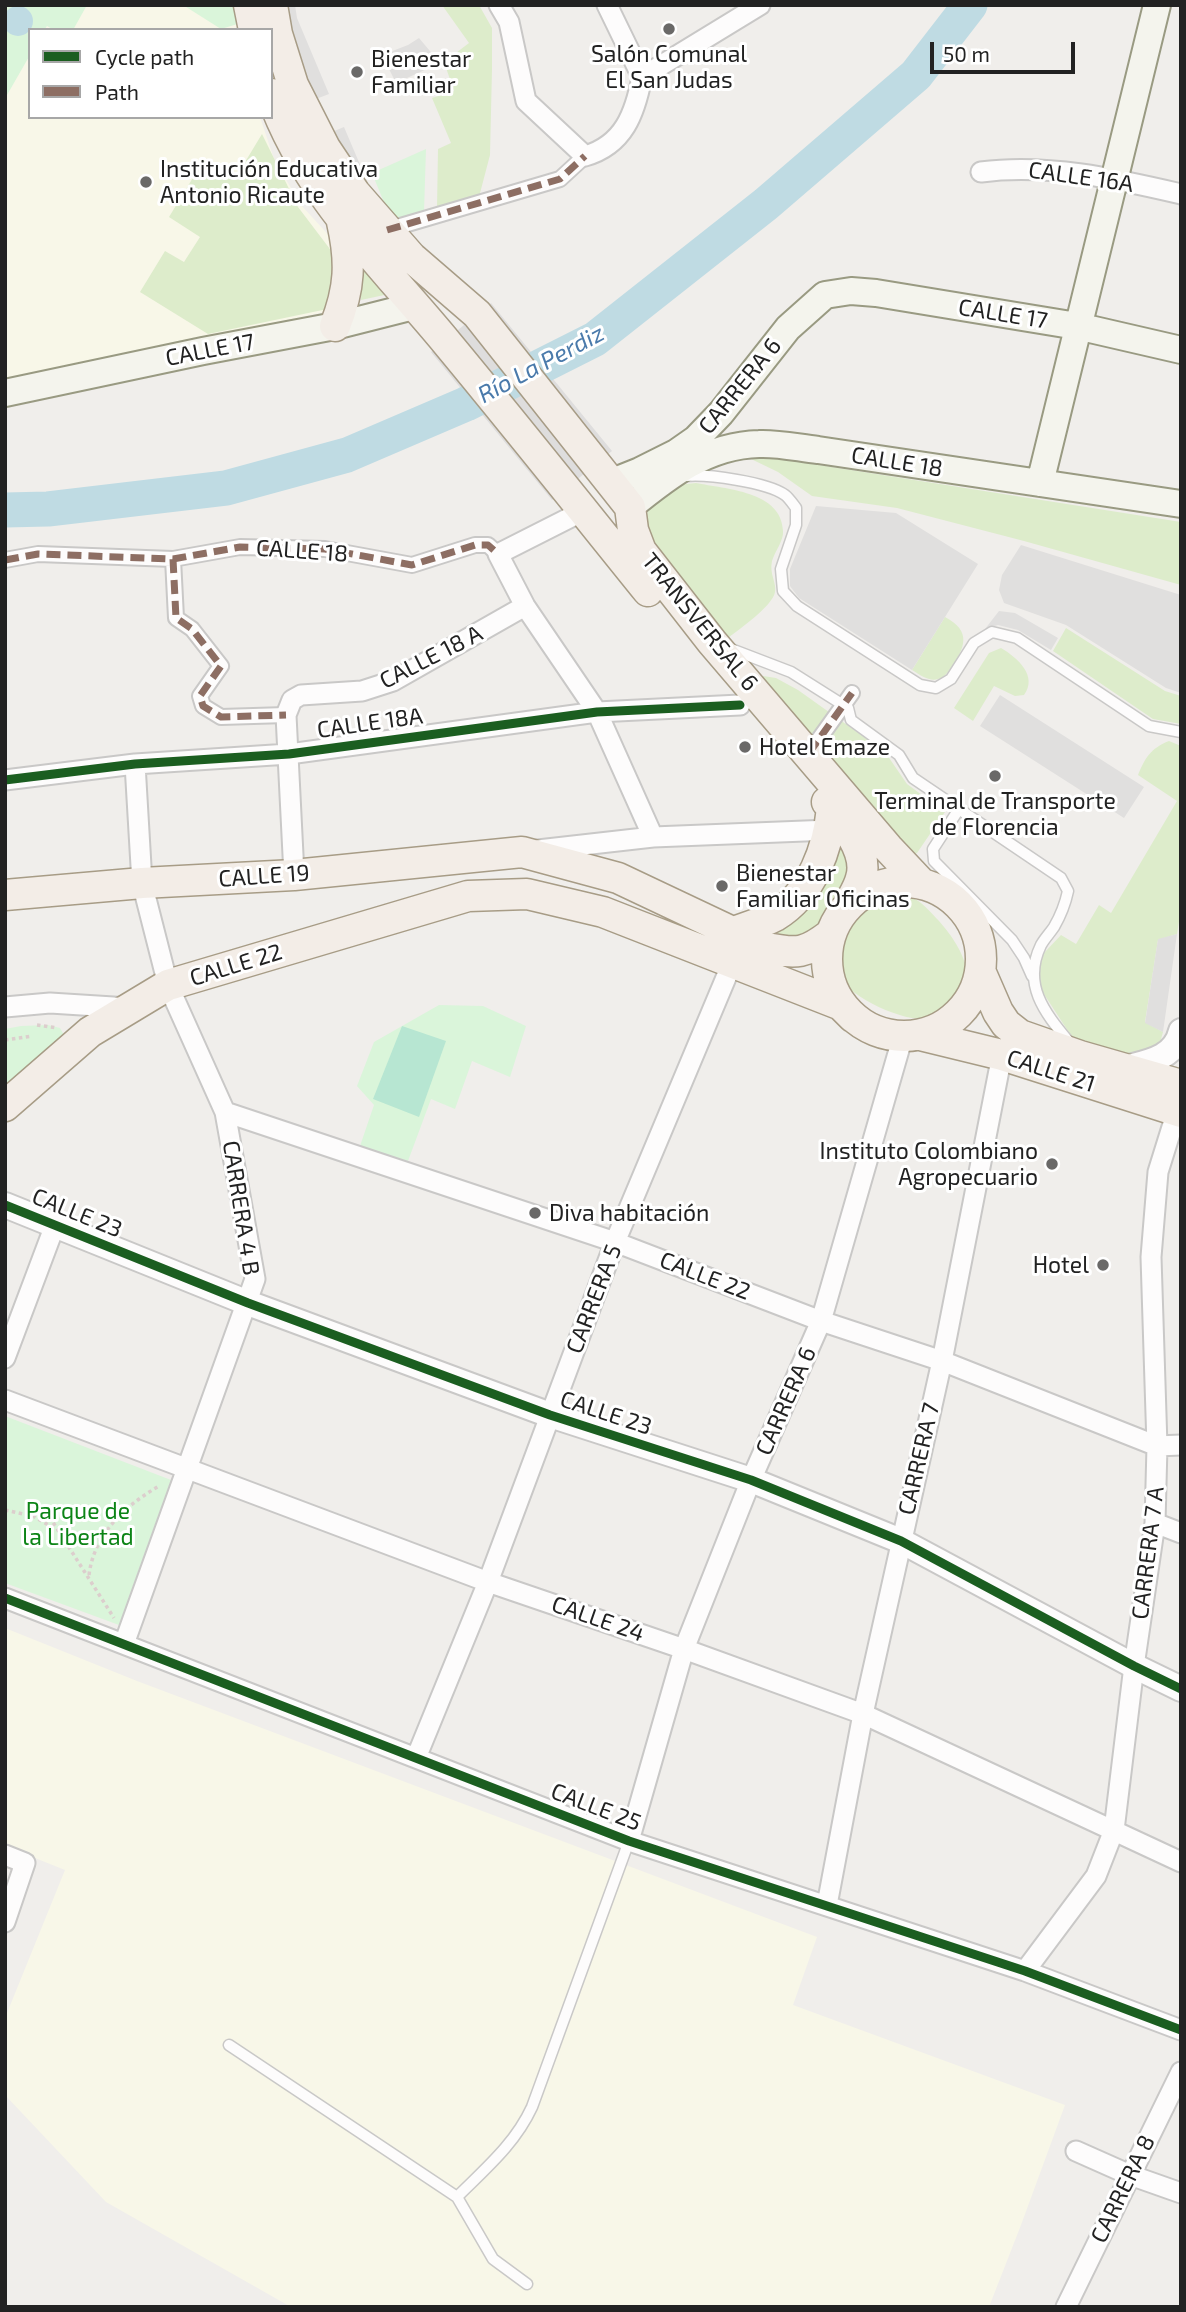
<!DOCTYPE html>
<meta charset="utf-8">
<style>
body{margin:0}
#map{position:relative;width:1186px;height:2312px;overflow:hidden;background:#f0eeeb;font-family:"Exo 2",sans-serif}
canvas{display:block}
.frame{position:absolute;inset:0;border:7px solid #222;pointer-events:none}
.legend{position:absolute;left:28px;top:28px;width:245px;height:91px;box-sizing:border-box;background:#fff;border:2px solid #a7a7a7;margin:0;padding:9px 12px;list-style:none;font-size:21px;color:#222}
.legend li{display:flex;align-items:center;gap:14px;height:35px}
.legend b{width:35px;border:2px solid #a7a7a7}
.scale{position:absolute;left:930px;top:42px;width:145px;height:32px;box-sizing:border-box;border:4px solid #222;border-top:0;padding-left:9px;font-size:21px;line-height:24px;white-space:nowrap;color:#222;-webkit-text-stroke:5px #fff;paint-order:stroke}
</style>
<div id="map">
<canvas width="1186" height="2312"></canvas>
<div class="frame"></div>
<ul class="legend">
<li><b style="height:9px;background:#1b5e20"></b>Cycle path</li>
<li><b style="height:9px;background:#8d6e63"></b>Path</li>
</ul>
<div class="scale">50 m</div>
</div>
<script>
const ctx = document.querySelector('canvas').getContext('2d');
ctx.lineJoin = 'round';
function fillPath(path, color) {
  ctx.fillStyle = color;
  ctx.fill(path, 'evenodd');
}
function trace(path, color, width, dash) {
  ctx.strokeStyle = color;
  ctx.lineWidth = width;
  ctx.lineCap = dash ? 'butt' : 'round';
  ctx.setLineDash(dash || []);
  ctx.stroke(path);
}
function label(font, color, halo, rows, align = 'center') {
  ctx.font = font + ' "Exo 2",sans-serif';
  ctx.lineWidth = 6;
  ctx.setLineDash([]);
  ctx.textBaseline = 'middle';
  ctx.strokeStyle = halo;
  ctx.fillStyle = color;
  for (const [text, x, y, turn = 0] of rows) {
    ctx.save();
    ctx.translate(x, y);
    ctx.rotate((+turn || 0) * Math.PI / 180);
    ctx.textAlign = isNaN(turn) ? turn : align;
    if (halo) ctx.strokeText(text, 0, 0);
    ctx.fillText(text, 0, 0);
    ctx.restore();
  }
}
const education = new Path2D(`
 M5 5H240L243 25 230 30H30V117H260L274 159 301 205 335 242 339 309 5 379Z
 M5 1628 137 1681 817 1937 793 2005 1065 2105 1021 2225 989 2307H291L106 2202 5 2095V2018L65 1870 5 1846Z`);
const grass = new Path2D(`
 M442 5H479L492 28V69L490 155 479 197 437 208 438 149 451 143 432 98 454 91 444 62 469 43Z
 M262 134 298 207 339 261 337 307 208 334 140 292 165 251 184 262 200 237 169 217 205 158 236 177Z
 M361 266 389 294 361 300Z
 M749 458 781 459 1181 522V585L1024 541 897 508 812 496 778 472Z
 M696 483C725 489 782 491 783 531 784 540 775 551 772 561 769 574 777 583 775 592 773 606 737 631 725 640L648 539 646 520 649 505 677 485Z
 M945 617C972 631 965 648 951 668 947 673 944 678 938 679 930 682 920 675 912 670Z
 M1066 628 1165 691 1181 696V724L1153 719 1053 651Z
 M1001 648C1018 658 1038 676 1024 695L1015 696 994 686 973 721 954 708 989 653Z
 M763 676 776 678 798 690 885 752 907 784 945 812 917 853 911 856 758 683Z
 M1169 741 1181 746V909L1177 934 1158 940 1145 1022 1163 1032 1159 1046 1141 1058 1079 1048 1040 988 1039 972 1043 954 1061 935 1076 944 1099 905 1111 913 1177 801 1138 775C1145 758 1151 748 1169 741Z
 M842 841C844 846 848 851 850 856 859 885 825 920 808 940L769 935Z
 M900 893C905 895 911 897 915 899 924 904 932 914 939 921 964 949 987 992 941 1014 937 1015 930 1019 926 1019 900 1021 844 995 834 970 825 950 862 907 879 897 884 894 894 894 900 893Z`);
const park = new Path2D(`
 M5 5H87L73 30H54L47 26 44 30H30V55L7 95Z
 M183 5H238L241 23 221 29Z
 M426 149 424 212 392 222 372 173Z
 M439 1005 483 1006 526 1026 510 1077 472 1061 455 1109 431 1099 408 1161 360 1146 374 1105 357 1086 374 1042Z
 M48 1025 60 1028 64 1035 62 1043 5 1091V1029L21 1026Z
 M5 1416 171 1480 119 1625 5 1583Z`);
const pitch = new Path2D(`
 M402 1026 446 1041 419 1117 373 1099Z`);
const parking = new Path2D(`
 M282 5H295L297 18 329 94 308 102Z
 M419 38 440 63 396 83 382 55 408 45Z
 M344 127 364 174 350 181 327 134Z
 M816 506 896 513 978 564 912 670 799 598 790 586V569Z
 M1021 545 1181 595V693L1166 688 1066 625 1004 603 999 590 1002 575Z
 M999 611 1015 613 1058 638 1051 650 1018 630 998 625 985 629Z
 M1000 695 1144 787 1124 818 980 726Z
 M1177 934 1163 1032 1145 1023 1158 939Z`);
const water = new Path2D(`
 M3 21a15 15 0 1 1 30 0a15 15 0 1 1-30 0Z`);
const pier = new Path2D(`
 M491 303 612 451 552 500 431 352Z`);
const river = new Path2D(`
 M5 510 48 509 226 488 347 455 466 404 595 339 766 204 916 75 970 5`);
const path = new Path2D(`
 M37 1025 57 1028
 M5 1040 32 1036
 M42 1505 114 1618
 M5 1510 33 1516 57 1530
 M89 1575C94 1534 125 1506 159 1486`);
const service = new Path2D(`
 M686 476C707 474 767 482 785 495 789 498 793 504 796 508V525L781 569 783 591 797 606 920 685 936 688 951 679 974 643 992 632 1017 638 1149 726 1181 732
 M731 649 791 672 848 708 851 720 899 755 913 778 1061 878 1068 891C1065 905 1061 915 1054 927 1050 933 1045 938 1041 945 1022 984 1044 1012 1069 1042
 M959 809 933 849 934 861 1012 940 1024 958 1032 976
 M229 2045 457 2197C485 2169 515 2144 532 2107L629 1841
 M457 2197 493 2259 527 2284`);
const pedestrian = new Path2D(`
 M387 230 560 179 585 156
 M173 559 176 618 192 629 221 666 200 696 203 706 221 717 286 715
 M5 560 38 554 173 559 240 547 325 549 412 565 475 545H488L498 554
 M809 753 852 693`);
const minor = new Path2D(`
 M499 5 509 22 526 101 585 156C624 145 635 113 642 77
 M607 5 642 77
 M642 77 760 5
 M981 172C1047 163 1116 179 1181 194
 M583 511 498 554 525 606 597 712 653 837
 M5 780 135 764 289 754 597 712 740 705
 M538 850 653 837 830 830
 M294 875 286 715 292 700 301 695 362 691 393 681 525 606
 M5 1007 50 1003 129 1008
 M225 1112 615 1242 821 1321 942 1361 1157 1446 1181 1445
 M5 1358 55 1225
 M5 1400 488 1582 684 1649 863 1714 1181 1862
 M1155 1523 1181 1533
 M5 1598 629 1841 1025 1971 1181 2030
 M124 1644 255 1279 225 1112 168 985 142 883 135 764
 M416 1758 488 1582 615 1242 733 961
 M629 1841 684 1649 751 1480 821 1321 903 1036
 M5 1855 25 1863 5 1922
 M827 1905 863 1714 942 1361 1002 1055
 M1025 1971 1096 1876 1114 1830 1134 1666 1155 1523 1157 1446 1151 1257 1158 1172 1177 1111
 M1076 2151 1130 2175 1181 2193
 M1066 2307 1181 2072`);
const tertiary = new Path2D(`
 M1125 1068C1148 1062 1175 1058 1181 1031
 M5 1205 248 1303 550 1415 751 1480 901 1541 1134 1666 1181 1689`);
const secondary = new Path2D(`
 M5 393 203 351 335 326 414 306
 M610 483 640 471 676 453 696 439 721 413 788 328 825 295 851 291 876 293 1077 326 1181 350
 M1040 483 1157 5
 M630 507C668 476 707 445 759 444 778 443 799 448 818 450L1181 504`);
const primary = new Path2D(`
 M249 5 254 30
 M272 5 277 34 293 85 325 148 355 193 411 257 477 314 630 507 633 530 641 551 712 642 888 848 922 884
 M271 94C307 195 381 263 447 343 515 425 581 508 648 591
 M335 326C350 288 351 262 342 222
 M827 802C843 821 869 852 861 878 859 887 853 896 849 904
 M827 959a77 77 0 1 1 154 0a77 77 0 1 1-154 0Z
 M5 895 142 883 294 875 522 852 618 878 766 948C798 954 805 954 831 934
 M734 932C747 927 762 923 775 916 812 894 828 848 832 808
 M981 973 998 1012 1006 1024 1020 1035 1080 1056 1181 1085
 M920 1035 1002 1055 1181 1112
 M5 1106 90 1032 168 985 468 896 527 894 603 912 841 1005 853 1017`);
const quiet = new Path2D(`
 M387 230 560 179 585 156
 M173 559 176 618 192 629 221 666 200 696 203 706 221 717 286 715
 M5 560 38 554 173 559 240 547 325 549 412 565 475 545H488L498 554
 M809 753 852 693`);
const cycleway = new Path2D(`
 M5 780 135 764 289 754 597 712 740 705
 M5 1205 248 1303 550 1415 751 1480 901 1541 1134 1666 1181 1689
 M5 1598 629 1841 1025 1971 1181 2030`);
const markers = [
 [669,29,7,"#6a6968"],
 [357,72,7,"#6a6968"],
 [146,182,7,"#6a6968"],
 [745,747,7,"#6a6968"],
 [995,776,7,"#6a6968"],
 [722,886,7,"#6a6968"],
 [1052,1164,7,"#6a6968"],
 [535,1213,7,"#6a6968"],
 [1103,1265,7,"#6a6968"]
];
const poiNames = [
 ["Salón Comunal",669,54,"center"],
 ["El San Judas",669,80,"center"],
 ["Bienestar",371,59],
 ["Familiar",371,85],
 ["Institución Educativa",160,169],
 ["Antonio Ricaute",160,195],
 ["Hotel Emaze",759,747],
 ["Terminal de Transporte",995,801,"center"],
 ["de Florencia",995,827,"center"],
 ["Bienestar",736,873],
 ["Familiar Oficinas",736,899],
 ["Instituto Colombiano",1038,1151,"right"],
 ["Agropecuario",1038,1177,"right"],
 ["Diva habitación",549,1213],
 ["Hotel",1089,1265,"right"]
];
const streetNames = [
 ["CALLE 16A",1081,177,8],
 ["CALLE 17",1003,314,9],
 ["CALLE 17",210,350,-11],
 ["CARRERA 6",740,386,-51],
 ["CALLE 18",897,462,9],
 ["CALLE 18",302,551,4],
 ["TRANSVERSAL 6",700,622,51],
 ["CALLE 18 A",431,657,-27],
 ["CALLE 18A",370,723,-8],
 ["CALLE 19",264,876,-4],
 ["CALLE 22",236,965,-17],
 ["CALLE 21",1051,1071,18],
 ["CARRERA 4 B",241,1208,81],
 ["CALLE 23",77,1213,22],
 ["CALLE 22",705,1276,21],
 ["CARRERA 5",594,1299,-69],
 ["CARRERA 6",786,1401,-66],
 ["CALLE 23",606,1413,18],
 ["CARRERA 7",919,1459,-77],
 ["CARRERA 7 A",1148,1553,-83],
 ["CALLE 24",598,1619,19],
 ["CALLE 25",596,1807,21],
 ["CARRERA 8",1123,2189,-64]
];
const parkNames = [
 ["Parque de",78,1511],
 ["la Libertad",78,1537]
];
const waterNames = [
 ["Río La Perdiz",541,364,-28]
];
fillPath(education, '#f8f7e8');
fillPath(grass, '#ddeccb');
fillPath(park, '#daf5da');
fillPath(pitch, '#b7e6d2');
fillPath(parking, '#e0dfde');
fillPath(water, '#bfdbe3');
fillPath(pier, '#dedddd');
trace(river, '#bfdbe3', 35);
trace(service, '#c9c8c7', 13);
trace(pedestrian, '#c9c8c7', 18);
trace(minor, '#c9c8c7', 23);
trace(tertiary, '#c9c8c7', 28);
trace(secondary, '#999a82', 30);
trace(primary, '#a79c86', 33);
trace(path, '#dccecd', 3.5, [3.5, 3.5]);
trace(service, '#fdfcfc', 10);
trace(pedestrian, '#fdfcfc', 14);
trace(minor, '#fdfcfc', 19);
trace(tertiary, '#fdfcfc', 24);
trace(secondary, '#f4f4ed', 26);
trace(primary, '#f3ede7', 30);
trace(quiet, '#8d6e63', 7, [14, 7]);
trace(cycleway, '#1b5e20', 9);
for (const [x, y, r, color] of markers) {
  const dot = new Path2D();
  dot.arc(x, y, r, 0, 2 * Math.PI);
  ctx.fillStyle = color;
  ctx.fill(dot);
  trace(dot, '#fff', 2.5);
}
label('23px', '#222', '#fff', poiNames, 'left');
label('23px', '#222', '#fff', streetNames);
label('23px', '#0c8416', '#fff', parkNames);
label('italic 24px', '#4a7aab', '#fff', waterNames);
</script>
